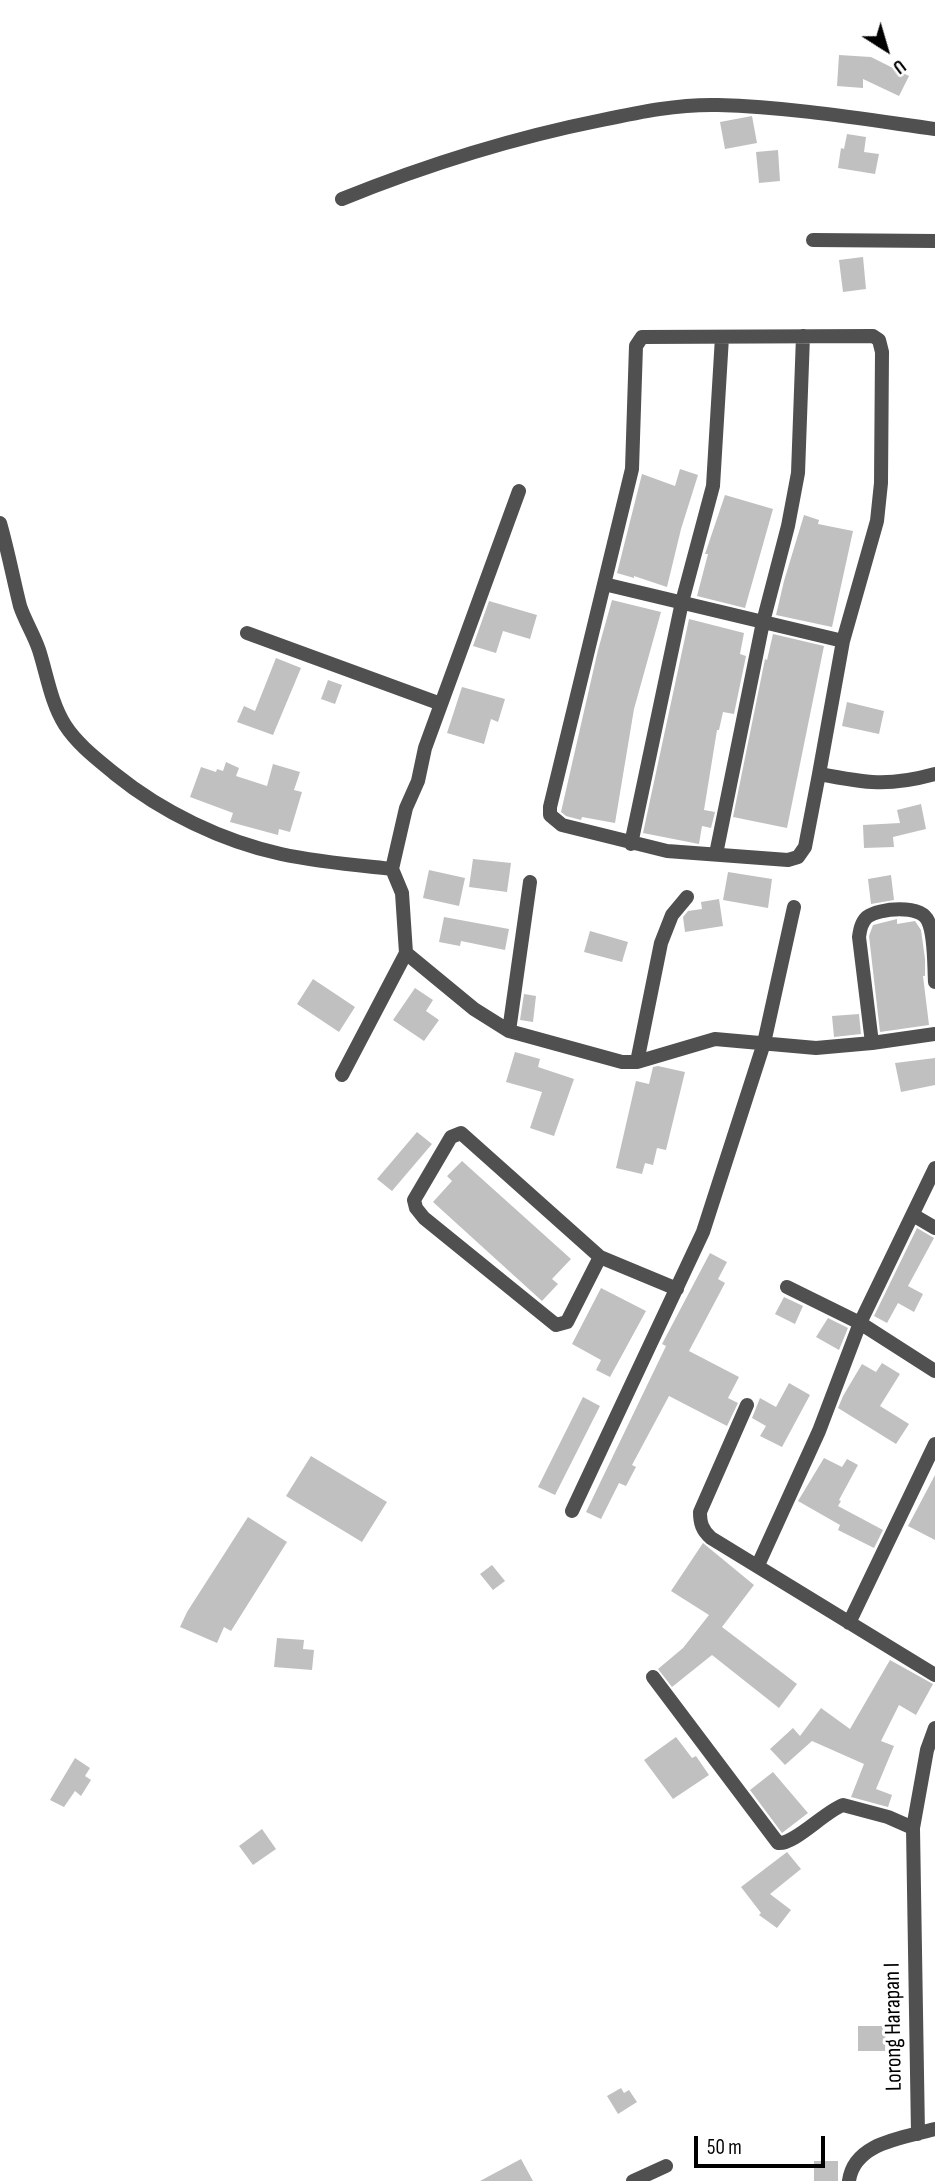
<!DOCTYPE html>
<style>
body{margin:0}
#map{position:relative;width:935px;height:2181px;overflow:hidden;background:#fff;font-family:"Sofia Sans Condensed",sans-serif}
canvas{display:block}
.north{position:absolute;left:851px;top:14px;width:70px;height:70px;-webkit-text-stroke:5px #fff;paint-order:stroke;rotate:143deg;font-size:19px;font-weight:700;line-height:28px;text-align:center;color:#000}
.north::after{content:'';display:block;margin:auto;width:24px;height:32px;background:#000;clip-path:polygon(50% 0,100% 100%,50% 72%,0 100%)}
.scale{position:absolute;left:694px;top:2136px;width:131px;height:32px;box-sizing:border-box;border:4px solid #000;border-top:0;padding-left:9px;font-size:21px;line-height:24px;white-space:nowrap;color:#000;-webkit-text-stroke:5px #fff;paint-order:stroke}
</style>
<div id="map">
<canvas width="935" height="2181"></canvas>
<div class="north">U</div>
<div class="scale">50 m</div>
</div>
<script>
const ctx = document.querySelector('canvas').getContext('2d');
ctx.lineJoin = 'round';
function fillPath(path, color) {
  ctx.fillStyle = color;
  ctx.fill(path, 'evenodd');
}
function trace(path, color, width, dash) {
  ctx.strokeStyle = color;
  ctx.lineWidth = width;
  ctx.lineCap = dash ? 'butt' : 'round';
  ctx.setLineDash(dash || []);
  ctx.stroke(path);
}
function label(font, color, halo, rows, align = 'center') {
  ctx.font = font + ' "Sofia Sans Condensed",sans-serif';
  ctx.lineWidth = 6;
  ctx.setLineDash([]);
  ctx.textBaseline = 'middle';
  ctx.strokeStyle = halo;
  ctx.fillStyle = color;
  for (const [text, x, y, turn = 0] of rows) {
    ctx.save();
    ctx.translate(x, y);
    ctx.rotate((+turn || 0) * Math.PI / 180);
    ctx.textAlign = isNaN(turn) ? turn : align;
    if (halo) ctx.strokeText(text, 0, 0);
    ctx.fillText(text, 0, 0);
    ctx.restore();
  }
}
const building = new Path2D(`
 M839 55 871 57 909 76 899 96 863 79V88L837 86Z
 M752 116 757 143 725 149 720 122Z
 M847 134 866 137 864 152 879 154 875 174 838 168 841 148 844 149Z
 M778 150 780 181 759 183 756 152Z
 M863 257 866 289 843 292 839 260Z
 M680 469 698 475 681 529 667 587 634 576V578L617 573 642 474 675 486Z
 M725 495 773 509 745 608 697 596 708 554H705Z
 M804 515 819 520 818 524 853 531 832 627 776 615 784 581Z
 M612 600 661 612 634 709 615 823 582 817 581 820 566 816 561 812 598 650Z
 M489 601 537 615 530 639 503 631 496 653 473 646Z
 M689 619 744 633 740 654 746 656 734 714 723 712 719 730H717L704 810 715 812 711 828 702 826 699 844 643 833Z
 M773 634 824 646 787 828 733 817 765 659 767 660Z
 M276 658 301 668 273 735 237 722 244 706 255 711Z
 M328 680 342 685 335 704 321 699Z
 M462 687 505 699 498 722 491 719 484 744 447 733Z
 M847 702 884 711 879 734 842 726Z
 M226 762 239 768 236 776 267 786 273 764 300 772 294 790 302 792 290 832 279 829 278 835 230 822 233 813 190 797 201 767 216 772 217 769 223 771Z
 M921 804 926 829 893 837 894 847 864 848 863 825 900 823 897 810Z
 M473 859 511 863 507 892 469 887Z
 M429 870 465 878 459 906 423 898Z
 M728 872 772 879 768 908 723 900Z
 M891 875 894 900 871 904 868 879Z
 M719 899 723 926 685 932 683 917 688 911 702 909 701 902Z
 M444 917 509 929 505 950 461 941 460 946 439 942Z
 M897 919V924L915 921 921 930 925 959V976H923L929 1025 880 1032 869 936 873 925Z
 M590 931 628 942 622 962 584 952Z
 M313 979 355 1007 339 1032 297 1004Z
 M415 988 433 1000 426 1011 439 1020 424 1041 393 1020Z
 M524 994 536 996 533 1022 520 1020Z
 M859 1014 861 1034 834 1037 832 1016Z
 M515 1052 540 1059 538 1067 574 1079 554 1136 530 1128 542 1092 506 1082Z
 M935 1058V1085L901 1092 895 1063Z
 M658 1066 685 1072 666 1150 657 1148 653 1165 645 1163 642 1174 616 1168 636 1081 649 1084 653 1067Z
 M417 1132 432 1144 392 1191 377 1179Z
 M462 1161 571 1259 552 1279 558 1284 542 1301 433 1202 452 1181 447 1176Z
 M917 1228 934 1238 908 1286 923 1294 914 1312 898 1303 887 1323 874 1316Z
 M710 1253 727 1262 718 1279 725 1283 689 1351 739 1377 728 1398 738 1403 727 1426 669 1396 632 1465 636 1467 626 1486 619 1483 601 1519 586 1512 666 1346 662 1344Z
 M601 1288 646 1311 610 1377 596 1370 601 1360 572 1344Z
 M784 1297 803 1306 795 1324 775 1314Z
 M828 1318 848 1328 839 1350 816 1337Z
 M882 1363 900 1374 880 1406 909 1424 896 1444 838 1408 843 1396 862 1364 876 1372Z
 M789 1383 810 1395 782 1447 760 1436 766 1426 752 1418 760 1398 776 1407Z
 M583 1397 600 1406 555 1495 538 1487Z
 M311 1456 387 1502 362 1542 286 1496Z
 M824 1458 842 1467 847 1459 858 1465 839 1500 841 1501 838 1506 883 1530 874 1548 838 1530 840 1525 798 1501Z
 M935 1475V1540L908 1526Z
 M248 1517 287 1542 231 1631 224 1627 217 1643 180 1627 187 1612Z
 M703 1543 754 1585 722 1627 797 1684 779 1708 712 1655 672 1687 658 1669 683 1648 709 1615 671 1591Z
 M492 1565 505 1581 493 1590 480 1574Z
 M277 1638 304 1640 303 1649 314 1650 312 1670 274 1667Z
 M890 1660 933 1684 916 1715 899 1705 881 1741 894 1746 876 1789 892 1795 888 1807 851 1797 864 1764 812 1741 785 1765 770 1749 793 1728 800 1736 821 1708 850 1729Z
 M676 1737 692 1758 696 1756 709 1775 673 1799 644 1760Z
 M75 1758 90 1768 85 1776 91 1780 81 1796 75 1791 64 1807 50 1800Z
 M773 1772 808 1813 782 1833 750 1790Z
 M262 1829 276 1849 253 1865 239 1846Z
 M787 1852 801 1869 770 1894 791 1910 777 1928 759 1915 761 1913 741 1887Z
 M858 2026H886L885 2051H858Z
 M621 2088 624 2093 629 2090 637 2102 618 2114 607 2096Z
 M521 2159 533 2181H480Z
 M814 2161H838V2181H814Z`);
const street = new Path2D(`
 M342 199C426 165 512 138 602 120 640 112 678 104 718 105 791 107 863 119 935 129
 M813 240 935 241
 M519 491 425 748 418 781 406 808 392 869 402 893 406 953 474 1009 509 1031 622 1062H637L715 1039 816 1048 872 1043 935 1034
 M0 523C8 551 13 578 20 606 25 621 34 635 39 650 47 675 51 703 65 725 78 745 97 759 115 774 162 812 222 841 281 854 318 862 355 865 392 869
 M604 584 843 641
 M247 633 441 704
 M819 774 805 847 798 857 788 860 667 851 562 825 550 815V807L632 469 636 346 642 337 873 336 879 340 882 352 881 483 877 521 843 641 819 774C866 783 888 787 935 774
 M631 844 682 602 713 486 722 337
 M716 854 763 622 788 526 798 473 803 336
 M509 1031 530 882
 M872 1043 859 937C860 930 861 923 867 917 879 908 921 904 928 921 935 935 934 965 935 982
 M637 1062 661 943 672 915 687 897
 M342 1075 406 953
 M913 1215 935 1228
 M600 1257 567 1322 556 1325 424 1218 416 1208 414 1200 451 1137 461 1133 600 1257 677 1289
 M787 1287 860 1323 935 1371
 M747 1405 700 1512C700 1523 702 1530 711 1538L935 1675
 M572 1511 703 1232 764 1043 794 907
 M758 1565 819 1431 860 1323 935 1168
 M849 1623 935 1444
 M653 1677 778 1843C794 1845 824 1812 843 1805L888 1817 913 1828
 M918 2134 913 1828 927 1750 935 1728
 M633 2181 666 2166
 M849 2181C854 2142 904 2138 935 2129`);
const streetNames = [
 ["Lorong Harapan I",894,2027,-91]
];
fillPath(building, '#c0c0c0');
trace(street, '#505050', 14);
label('23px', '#000', '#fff', streetNames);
</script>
